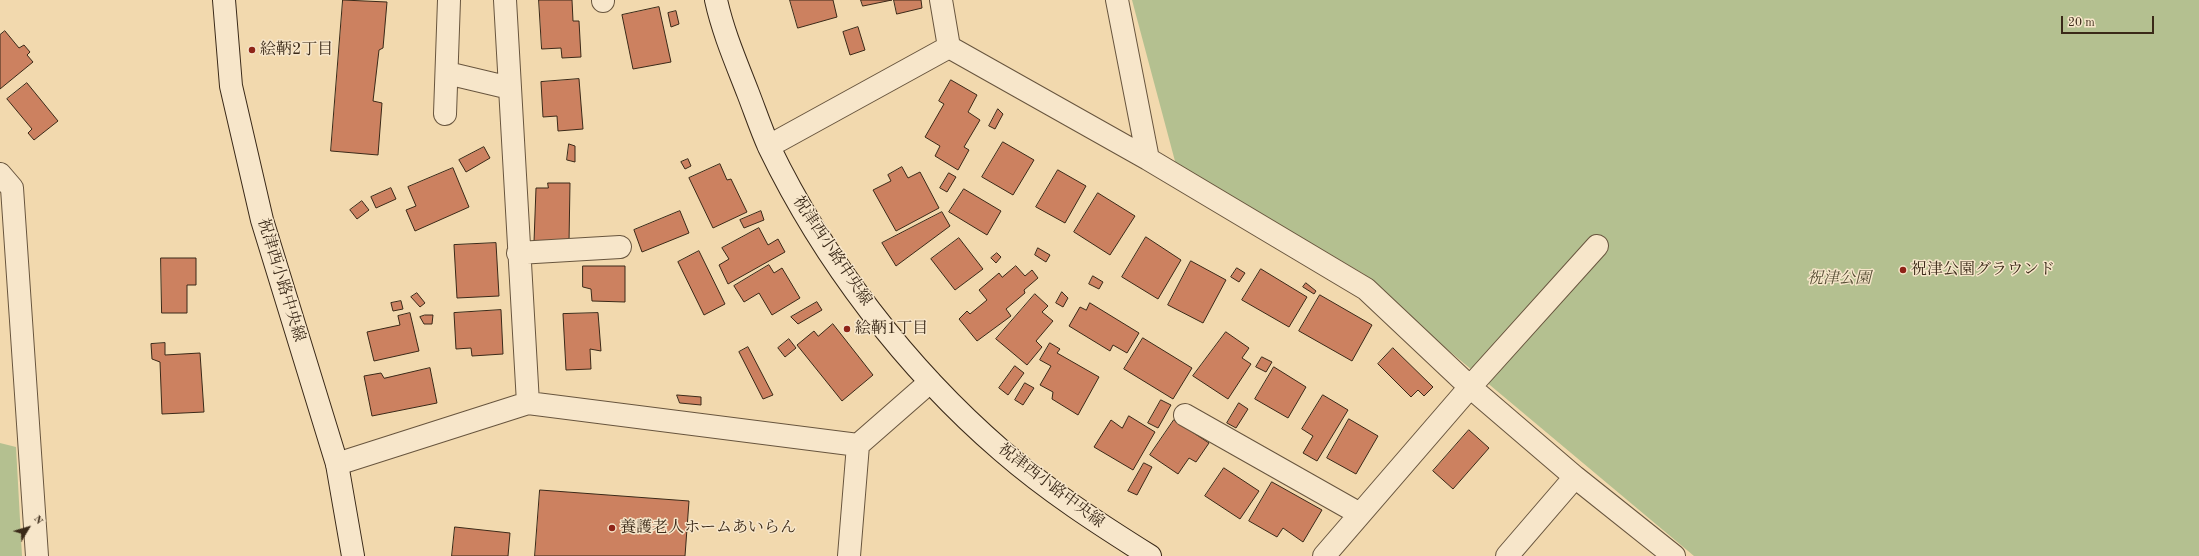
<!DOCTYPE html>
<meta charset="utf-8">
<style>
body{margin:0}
#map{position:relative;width:2199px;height:556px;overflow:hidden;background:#f2d9ae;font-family:"Old Standard TT",serif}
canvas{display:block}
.north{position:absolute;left:8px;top:508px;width:40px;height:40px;-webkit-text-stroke:3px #f7e6ca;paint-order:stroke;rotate:52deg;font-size:11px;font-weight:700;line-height:16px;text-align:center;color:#3a2918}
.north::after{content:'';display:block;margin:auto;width:14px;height:18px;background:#3a2918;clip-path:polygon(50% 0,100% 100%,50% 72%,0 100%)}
.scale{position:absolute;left:2061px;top:16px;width:93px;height:18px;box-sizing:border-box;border:2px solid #3a2918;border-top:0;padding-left:5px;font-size:12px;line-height:14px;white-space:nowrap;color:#3a2918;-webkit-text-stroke:3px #f7e6ca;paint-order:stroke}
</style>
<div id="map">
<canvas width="2199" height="556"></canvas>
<div class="north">N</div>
<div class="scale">20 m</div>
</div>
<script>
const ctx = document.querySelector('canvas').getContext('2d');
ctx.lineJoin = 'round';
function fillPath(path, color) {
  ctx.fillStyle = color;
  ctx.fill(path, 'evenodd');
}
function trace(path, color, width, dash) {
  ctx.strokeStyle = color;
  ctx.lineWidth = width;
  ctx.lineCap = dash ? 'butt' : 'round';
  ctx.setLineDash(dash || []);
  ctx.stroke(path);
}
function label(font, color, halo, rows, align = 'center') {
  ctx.font = font + ' "Old Standard TT","Noto Serif JP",serif';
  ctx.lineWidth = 3;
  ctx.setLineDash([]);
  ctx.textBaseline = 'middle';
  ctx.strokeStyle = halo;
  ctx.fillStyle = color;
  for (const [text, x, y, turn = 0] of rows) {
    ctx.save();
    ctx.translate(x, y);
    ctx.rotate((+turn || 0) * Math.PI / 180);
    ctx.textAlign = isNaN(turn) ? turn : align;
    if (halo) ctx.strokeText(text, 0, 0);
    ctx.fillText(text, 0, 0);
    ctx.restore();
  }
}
const green = new Path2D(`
 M1132 0H2199V556H1694L1423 329 1364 274 1176 165Z
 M0 443 16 447 22 556H0Z`);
const building = new Path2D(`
 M343 0 387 2 383 48 379 50 373 101 382 103 378 155 331 151Z
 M539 0H572L573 21H579L581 57 562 58 561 48 542 49Z
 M790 0H833L837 17 798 28Z
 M861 0H892L863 6Z
 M894 0H921L922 8 897 14Z
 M659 7 671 62 633 69 622 15Z
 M676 11 679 24 671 27 668 13Z
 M858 27 865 50 850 55 843 32Z
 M5 31 19 48 24 45 30 52 27 55 33 62 0 89V35Z
 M579 79 583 129 558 131 557 116 543 117 541 82Z
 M951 80 977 95 968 112 980 120 964 147 969 150 958 170 935 156 940 146 925 137 944 104 939 101Z
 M27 83 58 121 34 140 28 133 32 129 7 99Z
 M998 109 1003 114 995 129 989 126Z
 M1003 142 1034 160 1013 195 982 177Z
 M569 144 575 146V162L567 160Z
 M484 147 490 158 466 172 459 160Z
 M688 159 691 166 685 169 681 162Z
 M720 164 727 180 731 179 747 212 713 228 689 178Z
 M902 167 908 178 920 172 939 208 896 231 873 190 891 181 888 175Z
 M453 168 469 207 415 231 406 210 416 206 408 187Z
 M1058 170 1086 186 1065 223 1036 207Z
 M949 173 956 177 947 192 940 188Z
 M548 183H570L569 242H534L536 188H548Z
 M391 188 396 199 376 208 371 197Z
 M964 189 1001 211 987 235 949 212Z
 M1098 193 1135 216 1110 255 1074 232Z
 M362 201 369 210 357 219 350 210Z
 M680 211 689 233 642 252 634 230Z
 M761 211 764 220 744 228 740 220Z
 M942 212 950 226 896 266 882 243Z
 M759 228 768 245 778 239 785 252 728 284 719 265 729 259 722 248Z
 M1146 237 1181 260 1158 299 1122 277Z
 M959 238 983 269 955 290 931 259Z
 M496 243 499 296 457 298 454 245Z
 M1038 248 1050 255 1046 262 1035 255Z
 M699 251 725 304 704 315 678 262Z
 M997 253 1001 257 996 263 991 258Z
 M161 258H196V285H187V313H162Z
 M1191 261 1226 280 1203 323 1168 305Z
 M769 265 774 273 782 268 800 298 772 315 759 293 744 302 734 286Z
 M583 266H625V302L592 301 591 289 583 287Z
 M1016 266 1025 276 1032 270 1038 278 1024 290 1025 293 1006 309 1011 316 977 341 959 319 967 311 970 314 987 300 979 290 999 273 1002 277Z
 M1237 268 1245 273 1239 282 1231 277Z
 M1261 269 1307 297 1289 327 1242 300Z
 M1093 276 1103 282 1099 289 1089 284Z
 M1306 283 1316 291 1314 294 1303 287Z
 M1062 292 1068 298 1063 307 1056 303Z
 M417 293 425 303 420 307 411 297Z
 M1035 294 1048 306 1042 312 1053 321 1036 341 1042 347 1027 365 996 339Z
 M1320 295 1372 325 1352 361 1299 331Z
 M401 301 403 309 393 311 391 303Z
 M817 302 822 310 798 324 791 317Z
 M1090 303 1139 333 1127 353 1113 345 1110 351 1069 326 1080 307 1086 310Z
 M501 310 503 354 472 356 471 348 456 349 454 313Z
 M410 313 419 351 374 361 367 332 400 325 398 316Z
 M598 313 601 351 590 349 591 369 566 370 563 314Z
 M425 315H433L432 324H424L420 317Z
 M833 324 873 375 842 401 797 345 814 331 818 336Z
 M1226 332 1249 348 1242 358 1251 364 1228 399 1193 376Z
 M1143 338 1192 368 1173 399 1124 369Z
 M789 339 796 348 785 357 778 348Z
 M165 343V355L200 353 204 412 162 414 160 362 152 359 151 344Z
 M1050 343 1060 349 1057 353 1099 377 1078 415 1052 399 1053 392 1040 385 1051 366 1040 360Z
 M748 347 773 395 763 399 739 352Z
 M1393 348 1433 387 1424 396 1418 390 1411 397 1378 364Z
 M1262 357 1272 362 1266 372 1256 367Z
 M1015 366 1024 373 1008 395 999 388Z
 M1274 367 1306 387 1288 418 1255 399Z
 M430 368 437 403 372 416 364 376 381 373 384 378Z
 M1025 383 1034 388 1023 405 1015 400Z
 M677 395 701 397V405L680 403Z
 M1323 395 1348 410 1317 461 1303 453 1313 436 1302 429Z
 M1161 400 1171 405 1158 428 1148 423Z
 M1239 403 1248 409 1236 428 1227 423Z
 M1129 416 1155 432 1133 470 1094 447 1111 420 1122 428Z
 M1349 419 1378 436 1356 474 1327 458Z
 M1174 420 1209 443 1196 462 1189 458 1178 474 1150 455Z
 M1469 430 1489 448 1453 489 1433 471Z
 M1144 463 1152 467 1137 495 1128 491Z
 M1224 468 1259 491 1240 519 1205 496Z
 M1272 482 1322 510 1303 542 1283 528 1277 537 1249 521Z
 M540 490 689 501 685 556H535Z
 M455 527 510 533 508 556H452Z`);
const street = new Path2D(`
 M505 0 528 403
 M1117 0 1148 159
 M603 1V0
 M949 47 1148 159 1366 289 1470 387 1575 477 1674 556
 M447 73 510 88
 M445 114 449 0
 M769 146 949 47 941 0
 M0 174 12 188 37 556
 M518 253 620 247
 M1185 415 1360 514
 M337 464 528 403 858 445 930 382
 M849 556 858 445
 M1324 556 1470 387 1597 246
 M1507 556 1575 477`);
const secondary = new Path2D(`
 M224 0 231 86 262 220 337 464 353 556
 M716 0C723 32 736 62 748 93 755 111 761 129 769 147 824 261 906 368 1002 451 1048 491 1099 524 1150 556`);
const markers = [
 [252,50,4,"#8f2418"],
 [1903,270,4,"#8f2418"],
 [847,329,4,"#8f2418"],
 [612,528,4,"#8f2418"]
];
const poiNames = [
 ["絵鞆2丁目",260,50],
 ["祝津公園グラウンド",1911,270],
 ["絵鞆1丁目",855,329],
 ["養護老人ホームあいらん",620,528]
];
const streetNames = [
 ["祝津西小路中央線",832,251,56],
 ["祝津西小路中央線",281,280,73],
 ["祝津西小路中央線",1051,486,37]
];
const parkNames = [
 ["祝津公園",1839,279]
];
fillPath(green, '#b4c090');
fillPath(building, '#cc8160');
trace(building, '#3a2918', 1);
trace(street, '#68553e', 24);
trace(secondary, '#3a2918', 24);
trace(street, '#f7e6ca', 22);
trace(secondary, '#f7e6ca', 22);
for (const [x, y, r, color] of markers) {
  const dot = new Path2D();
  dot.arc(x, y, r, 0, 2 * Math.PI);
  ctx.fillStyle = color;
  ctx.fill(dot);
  trace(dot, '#f7e6ca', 1.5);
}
label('16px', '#3a2918', '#f7e6ca', poiNames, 'left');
label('16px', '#3a2918', '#f7e6ca', streetNames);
label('italic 16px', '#584f36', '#f7e6ca', parkNames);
</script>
